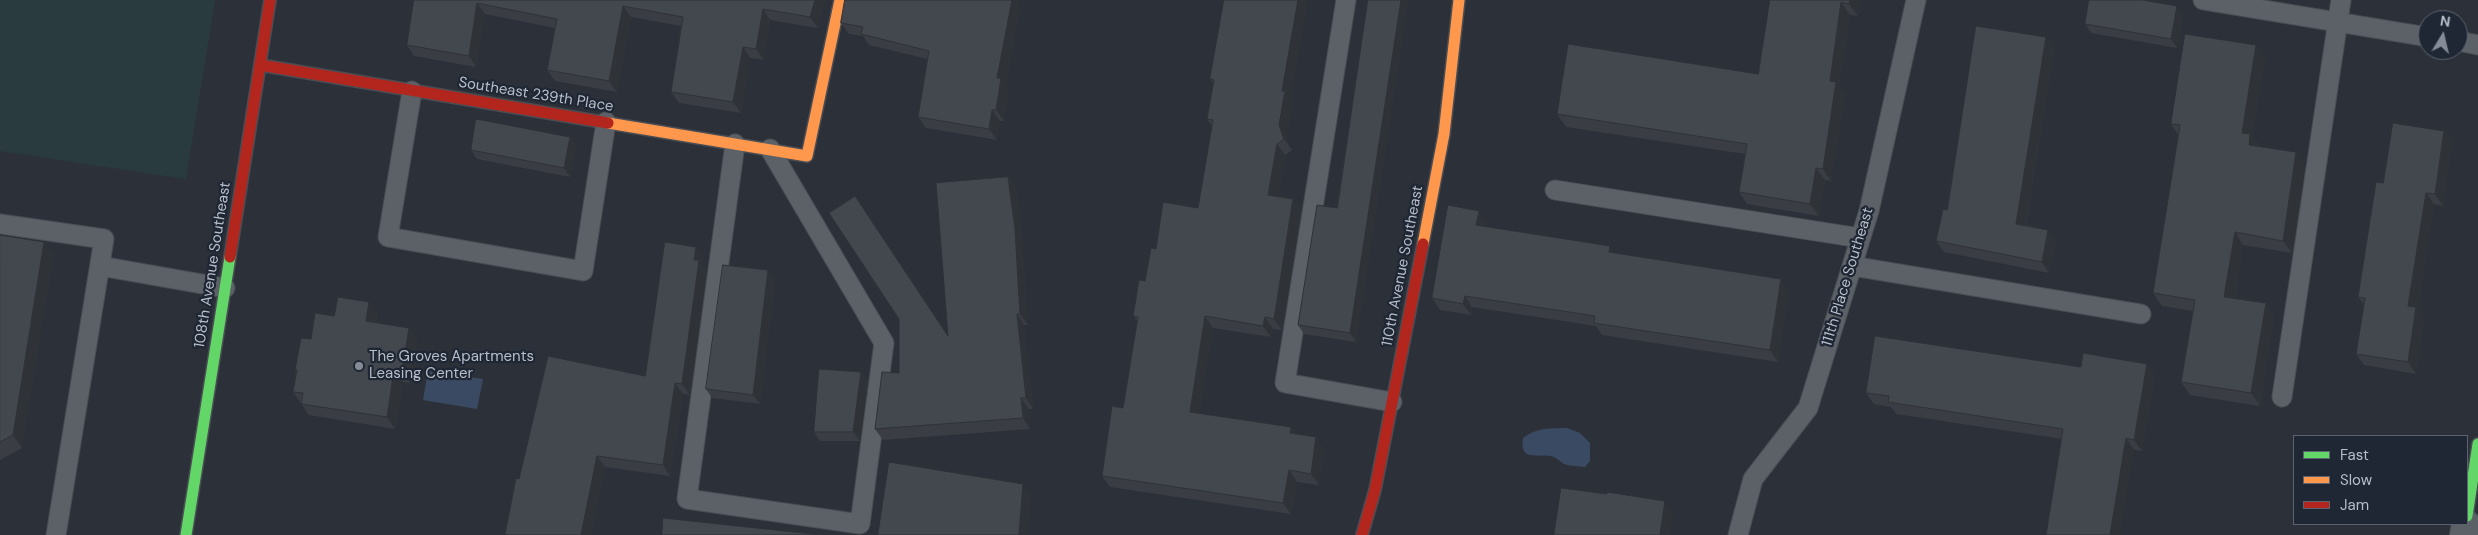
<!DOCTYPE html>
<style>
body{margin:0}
#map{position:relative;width:2478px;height:535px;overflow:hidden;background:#2c3139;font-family:"DM Sans",sans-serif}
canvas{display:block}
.legend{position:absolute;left:2293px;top:435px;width:175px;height:90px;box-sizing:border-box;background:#1f2734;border:1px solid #5c6370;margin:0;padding:6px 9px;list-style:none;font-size:15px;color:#b7bdc9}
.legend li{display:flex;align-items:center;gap:10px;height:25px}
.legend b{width:25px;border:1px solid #5c6370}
.north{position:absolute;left:2418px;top:10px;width:50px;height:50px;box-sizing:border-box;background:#1f2734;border:1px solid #5c6370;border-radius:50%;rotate:9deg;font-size:14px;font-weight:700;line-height:20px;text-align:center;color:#b7bdc9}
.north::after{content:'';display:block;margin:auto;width:18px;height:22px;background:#868c97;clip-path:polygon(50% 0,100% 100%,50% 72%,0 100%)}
</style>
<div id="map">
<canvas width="2478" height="535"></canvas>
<ul class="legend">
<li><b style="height:6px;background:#63d668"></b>Fast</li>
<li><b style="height:6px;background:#ff974d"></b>Slow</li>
<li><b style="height:6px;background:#b3261e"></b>Jam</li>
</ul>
<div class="north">N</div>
</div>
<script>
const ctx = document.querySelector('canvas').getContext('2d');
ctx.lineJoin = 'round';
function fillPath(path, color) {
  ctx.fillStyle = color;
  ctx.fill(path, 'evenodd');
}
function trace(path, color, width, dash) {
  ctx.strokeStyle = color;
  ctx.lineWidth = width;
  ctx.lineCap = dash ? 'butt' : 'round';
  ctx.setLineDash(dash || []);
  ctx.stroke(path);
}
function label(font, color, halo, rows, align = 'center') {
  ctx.font = font + ' "DM Sans",sans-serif';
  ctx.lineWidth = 4.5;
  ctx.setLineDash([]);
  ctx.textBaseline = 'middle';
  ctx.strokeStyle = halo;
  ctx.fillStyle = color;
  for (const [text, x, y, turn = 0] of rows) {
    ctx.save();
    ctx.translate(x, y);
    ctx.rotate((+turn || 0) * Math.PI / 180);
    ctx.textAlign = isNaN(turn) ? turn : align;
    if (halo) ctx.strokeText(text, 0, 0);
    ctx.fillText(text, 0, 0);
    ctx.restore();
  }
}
const green = new Path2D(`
 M0 0H215L186 179 0 151Z`);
const water = new Path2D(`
 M428 371 483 379 477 409 423 400Z
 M1567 428 1580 433 1590 443V461L1585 467C1578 466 1570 466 1564 464 1561 462 1558 459 1554 457 1541 452 1519 464 1523 438 1535 428 1551 428 1567 428Z`);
const lane = new Path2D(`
 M1346 0 1285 383 1392 402
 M2203 0 2428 37
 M2458 41 2478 45
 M412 91 388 237 583 271 606 122
 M735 144 687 499 860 524 884 343 770 149
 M1555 190 1860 238
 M0 224 104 239 56 535
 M100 266 225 288
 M1852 266 2141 314
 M2282 397 2341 0
 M1738 535 1753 479 1808 408 1869 211 1916 0`);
const street = new Path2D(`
 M2464 535 2466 524`);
const fast = new Path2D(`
 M2467 516 2478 444
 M186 535 230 257`);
const slow = new Path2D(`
 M608 123 807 156 840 0
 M1423 244 1444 134 1459 0`);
const jam = new Path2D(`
 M260 65 608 123
 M230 257 270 0
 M1362 535 1375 490 1423 244`);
const wall = new Path2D(`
 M414 0H825L818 28 770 20 764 60 750 58 741 113 679 103 671 92 681 26 631 17 617 92 555 81 547 70 555 28 485 14 476 67 414 56 407 45Z
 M845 0H1018V4L1020 8 1006 85 1009 89 1004 121H1000L997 140 926 128 918 117 927 59 869 45 863 36 849 34 841 23Z
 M1368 0H1408L1356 342 1304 334 1298 325 1337 208Z
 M1770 0H1860L1858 16 1850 15 1839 86 1845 94 1831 181 1825 180 1819 216 1747 204 1739 192 1745 154 1566 127 1557 114 1758 74Z
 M2183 15 2177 48 2091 33 2085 24Z
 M2046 37 2054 48 2026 225 2048 230 2056 241 2049 273 1944 252 1936 241 1947 210Z
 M2256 45 2265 58 2252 136 2259 146 2305 165 2292 253 2243 245 2235 298 2266 303 2274 316 2260 406 2190 395 2181 382 2193 311 2162 306 2153 293 2178 135 2171 124Z
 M1210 79 1291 99 1293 102 1287 137 1292 150 1285 155 1278 196 1293 199 1301 210 1282 330 1273 329 1271 337 1213 328 1199 413 1296 434 1324 448 1319 485 1297 482 1291 514 1110 487 1102 476 1123 408 1137 321 1133 316 1145 281 1156 249 1198 208 1212 126 1207 119 1213 83Z
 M2444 131 2452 142 2443 206 2434 204 2418 309 2424 319 2416 374 2364 365 2356 354 2364 305 2358 297 2383 183Z
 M570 137 576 146 570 177 477 159 471 150Z
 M1008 177 1016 188 1022 240 1028 325H1024L1033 409H1029L1030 429 883 440 875 429 899 373 948 335Z
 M1479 211 1487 222 1486 227 1615 253 1789 290 1778 362 1602 335 1596 326 1472 307 1471 315 1440 310 1432 298Z
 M0 235 44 242 53 255 22 448 0 460Z
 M704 257 702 265 706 271 690 395 683 394 670 476 605 467 591 535H505V534L519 479 645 376Z
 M768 270 775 279 760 404 712 398 706 389Z
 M377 313 376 322 417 340 410 383 403 382 395 429 309 415 293 392 296 372 295 370 334 316Z
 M2147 364 2155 375 2142 451 1896 414 1891 407 1874 404 1866 393 2081 367Z
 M861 372 868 381 860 441H820L814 432Z`);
const shadedWall = new Path2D(`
 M815 0H825L818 28 810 17Z
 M1012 0H1018V4L1020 8 1006 85 1009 89 1004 121 996 110 997 78Z
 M1298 0H1308L1291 99 1293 102 1287 137 1292 150 1284 139 1279 125 1282 91Z
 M1401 0H1408L1356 342 1350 333Z
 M1850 0H1860L1858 16 1849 4Z
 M1841 2 1850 15 1839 86 1845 94 1831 181 1823 169 1830 81Z
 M477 3 485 14 476 67 469 56Z
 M623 6 631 17 617 92 609 81Z
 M2177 6 2183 15 2177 48 2171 39Z
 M763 9 770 20 764 60 756 49Z
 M2046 37 2054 48 2024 235 2016 224Z
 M2256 45 2265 58 2252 136 2259 147 2249 145 2242 133Z
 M743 47 750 58 741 113 733 102Z
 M992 110 1000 121 997 140 989 129Z
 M2444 131 2452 142 2443 206 2435 194Z
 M570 137 576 146 570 177 564 168Z
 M1277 144 1285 155 1276 206 1268 195Z
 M2296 152 2305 165 2292 253 2283 241Z
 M1816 168 1825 180 1819 216 1810 204Z
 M1008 177 1016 188 1022 240 1028 325 1020 314Z
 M2426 193 2434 204 2418 309 2424 319 2416 374 2408 362V306Z
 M1293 199 1301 210 1282 330 1274 319Z
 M1479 211 1487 222 1484 237 1476 225Z
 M2048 230 2056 241 2049 273 2042 262Z
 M2235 232 2243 245 2233 309 2224 297Z
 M44 242 53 255 22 448 13 435Z
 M1610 246 1618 257 1609 252Z
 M696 247 704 257 702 265 706 271 690 395 682 384 694 260Z
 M768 270 775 279 760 404 753 395Z
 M1781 279 1789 290 1778 362 1770 350Z
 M1465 296 1472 307 1471 315 1463 304Z
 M369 302 377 313 374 332 366 321Z
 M2266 303 2274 316 2260 406 2251 393Z
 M1017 314 1024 325 1033 409 1026 398Z
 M1205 316 1213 328 1198 423 1190 412Z
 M1265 317 1273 329 1271 337 1263 326Z
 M409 328 417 340 410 383 402 371Z
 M2147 364 2155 375 2142 451 2134 440Z
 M394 370 403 382 395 429 387 417Z
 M861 372 868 381 860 441 853 432Z
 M675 383 683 394 670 476 663 465Z
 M1021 398 1029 409 1030 429 1023 418Z
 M1291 427 1299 438 1290 433Z
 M1316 437 1324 448 1319 485 1311 474Z
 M2126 438 2134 450 2120 535H2110Z
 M597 456 605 467 591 535H581Z
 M1289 470 1297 482 1291 514 1283 503Z
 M1023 484 1031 495 1028 535H1019Z
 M1665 501 1673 513 1670 535H1660Z`);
const building = new Path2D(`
 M414 0H815L810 17 763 9 756 49 743 47 733 102 671 92 683 17 623 6 609 81 547 70 557 19 477 3 469 56 407 45Z
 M845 0H1012L997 78H1001L996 110H992L989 129 918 117 929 51 861 34 863 27 841 23Z
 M1224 0H1298L1282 91H1285L1279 125 1284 139 1277 144 1268 195 1293 199 1274 319 1265 317 1263 326 1205 316 1190 412 1291 427 1290 433 1316 437 1311 474 1289 470 1283 503 1102 476 1112 406 1123 408 1138 317 1133 316 1139 280 1145 281 1151 248 1156 249 1163 202 1198 208 1213 120 1207 119 1214 80 1210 79Z
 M1368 0H1401L1350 333 1298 325 1317 205 1337 208Z
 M1770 0H1850L1849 4 1841 2 1830 81 1836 82 1823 169 1816 168 1810 204 1739 192 1747 144 1557 114 1568 44 1758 74Z
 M2089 0H2143L2177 6 2171 39 2085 24Z
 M1976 26 2046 37 2016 224 2048 230 2042 262 1936 241 1943 209 1947 210Z
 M2185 34 2256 45 2242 133 2250 134 2249 145 2296 152 2283 241 2235 232 2224 297 2266 303 2251 393 2181 382 2195 300 2153 293 2180 125 2171 124Z
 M476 119 570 137 564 168 471 150Z
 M2393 123 2444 131 2435 194 2426 193 2408 306 2416 307 2408 362 2356 354 2365 298 2358 297 2376 182 2383 183Z
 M1008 177 1015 229 1020 314H1017L1026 398H1021L1023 418 875 429 882 372 899 373V319L829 213 855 196 948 336 936 183Z
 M1448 205 1479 211 1476 225 1610 246 1609 252 1781 279 1770 350 1594 323 1595 316 1465 296 1463 304 1432 298Z
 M0 235 44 242 13 435 0 442Z
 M665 242 696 247 694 260H699L682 384 675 383 663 465 597 456 581 535H508L505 534 516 478 519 479 548 356 645 376Z
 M723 265 768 270 753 395 706 389Z
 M338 297 369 302 366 321 409 328 402 371 394 370 387 417 301 404 303 393 293 392 297 370H295L301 338 311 339 315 313 334 316Z
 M1875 336 2081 367 2083 353 2147 364 2134 440 2126 438 2110 535H2046L2063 429 1888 402 1889 396 1866 393Z
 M819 369 861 372 853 432H814Z
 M889 462 1023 484 1019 535H878Z
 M1561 488 1607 494V492L1665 501 1660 535H1554Z
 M663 518 822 535H662Z`);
const markers = [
 [359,366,5,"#868c97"]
];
const streetNames = [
 ["Southeast 239th Place",536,95,9],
 ["108th Avenue Southeast",213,265,-81],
 ["110th Avenue Southeast",1403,266,-79],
 ["111th Place Southeast",1848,277,-73]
];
const poiNames = [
 ["The Groves Apartments",369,357],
 ["Leasing Center",369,374]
];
fillPath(green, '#293b3f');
fillPath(water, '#3b4a63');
trace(lane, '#4a4d54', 21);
trace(street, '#4a4d54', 30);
trace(fast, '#4a4d54', 14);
trace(slow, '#4a4d54', 14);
trace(jam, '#4a4d54', 14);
trace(lane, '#5c6067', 19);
trace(street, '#5c6067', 28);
trace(fast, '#63d668', 11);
trace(slow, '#ff974d', 11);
trace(jam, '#b3261e', 11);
fillPath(wall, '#3a3d43');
fillPath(shadedWall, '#2f3237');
fillPath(building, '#43474e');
trace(building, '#2f3237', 1);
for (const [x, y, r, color] of markers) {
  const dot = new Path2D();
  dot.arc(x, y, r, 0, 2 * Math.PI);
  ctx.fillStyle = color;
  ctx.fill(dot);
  trace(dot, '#1f2734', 2);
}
label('15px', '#b7bdc9', '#1f2734', streetNames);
label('15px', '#b7bdc9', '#1f2734', poiNames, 'left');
</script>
